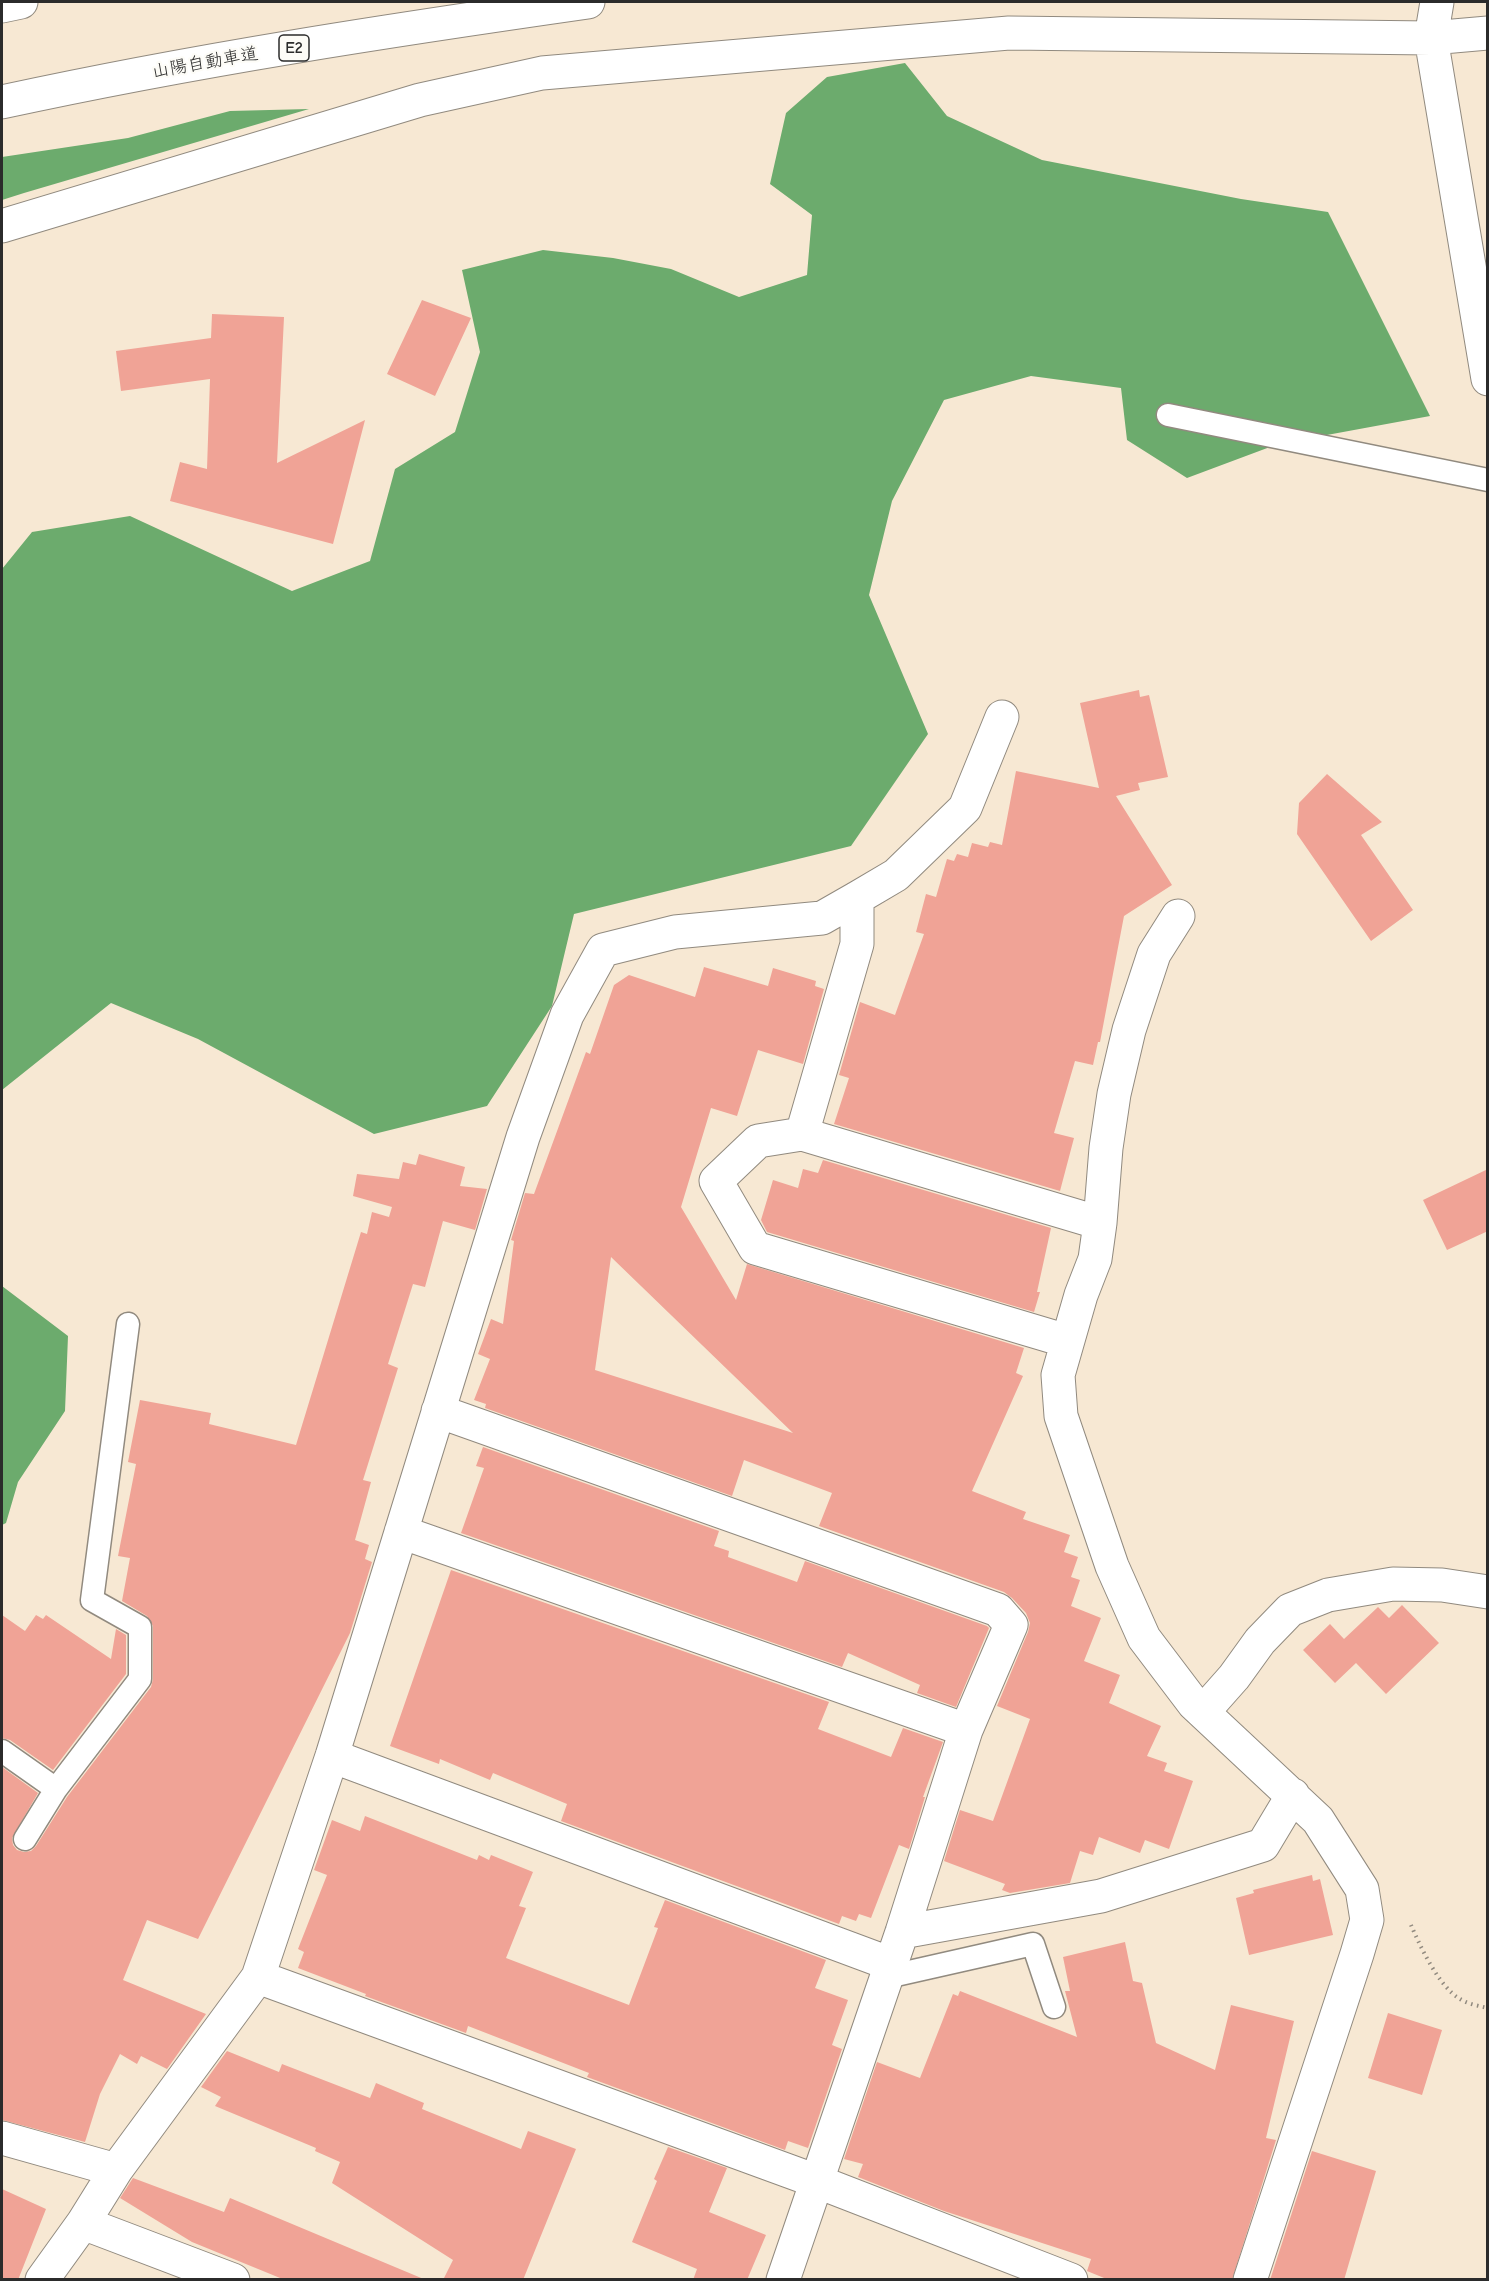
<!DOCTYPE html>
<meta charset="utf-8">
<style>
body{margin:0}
#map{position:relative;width:1489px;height:2281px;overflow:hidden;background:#f7e8d3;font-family:"Comic Neue",sans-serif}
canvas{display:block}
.frame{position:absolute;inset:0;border:3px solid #2b2b2b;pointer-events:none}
</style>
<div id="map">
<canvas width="1489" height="2281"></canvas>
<div class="frame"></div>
</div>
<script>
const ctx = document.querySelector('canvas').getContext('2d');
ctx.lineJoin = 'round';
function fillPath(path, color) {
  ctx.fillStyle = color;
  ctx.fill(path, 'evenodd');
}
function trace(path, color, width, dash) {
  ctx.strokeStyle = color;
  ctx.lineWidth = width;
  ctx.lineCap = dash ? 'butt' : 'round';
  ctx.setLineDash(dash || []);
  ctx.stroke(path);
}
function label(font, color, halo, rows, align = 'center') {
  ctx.font = font + ' "Comic Neue","Klee One",sans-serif';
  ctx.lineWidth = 4.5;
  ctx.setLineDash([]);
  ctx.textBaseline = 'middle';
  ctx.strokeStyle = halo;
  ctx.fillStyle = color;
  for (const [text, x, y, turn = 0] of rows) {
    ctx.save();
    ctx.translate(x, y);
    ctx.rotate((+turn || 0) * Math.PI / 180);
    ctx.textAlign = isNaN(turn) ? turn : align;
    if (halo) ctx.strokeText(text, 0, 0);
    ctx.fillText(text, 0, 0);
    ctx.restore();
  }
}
const forest = new Path2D(`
 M905 63 947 116 1042 160 1241 199 1328 212 1430 416 1278 444 1187 478 1127 440 1121 388 1031 376 944 400 892 501 869 595 928 734 851 846 574 914 552 1006 487 1106 374 1134 198 1039 111 1003 2 1090V569L32 532 130 516 292 591 370 561 395 469 455 432 480 352 462 270 543 250 613 258 671 269 739 297 807 275 812 215 770 184 786 113 827 77Z
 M309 109 24 193 2 200V157L128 138 230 111Z
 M2 1286 68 1336 65 1411 18 1482 6 1523 2 1525Z`);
const building = new Path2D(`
 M422 300 471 318 435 396 387 374Z
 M212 314 284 317 277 463 365 420 333 544 170 501 180 462 207 469 210 379 121 391 116 351 211 338Z
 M1139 690 1140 697 1149 695 1168 777 1138 783 1140 790 1116 796 1172 885 1124 916 1100 1042H1098L1093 1065 1075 1061 1054 1133 1074 1138 1060 1191 834 1124 849 1078 839 1075 860 1002 895 1015 924 934 916 932 926 894 936 897 947 859 954 861 957 854 968 857 972 843 988 847 990 842 1002 845 1016 771 1099 788 1080 703Z
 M1327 774 1382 822 1361 835 1413 910 1371 941 1297 834 1299 803Z
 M704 967 768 986 773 968 816 981 815 986 824 989 803 1064 758 1050 737 1116 711 1108 681 1207 736 1300 747 1264 1024 1348 1016 1373 1023 1376 972 1491 1026 1512 1023 1519 1070 1535 1064 1552 1078 1557 1071 1577 1080 1580 1071 1606 1101 1618 1084 1661 1120 1675 1109 1703 1161 1726 1147 1756 1167 1763 1164 1771 1193 1781 1169 1849 1145 1840 1140 1853 1099 1837 1093 1855 1080 1851 1070 1883 1010 1893 1002 1890 1005 1884 944 1861 960 1810 993 1821 1030 1719 997 1706 1028 1632 1030 1623 1026 1613 1012 1598 1004 1592 819 1526 832 1493 744 1460 732 1496 485 1408 486 1404 474 1400 490 1359 478 1354 491 1319 503 1324 514 1241 511 1240 525 1193 534 1194 586 1052 590 1054 614 985 629 975 695 997ZM611 1257 793 1433 595 1370Z
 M419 1154 465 1167 460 1186 487 1189 475 1230 443 1221 425 1287 413 1284 388 1364 398 1368 363 1480 371 1482 355 1540 369 1545 365 1559 372 1562 350 1633 198 1939 147 1920 123 1980 206 2014 167 2069 141 2056 137 2064 120 2054 100 2094 85 2142 2 2120V1767L38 1793 12 1838 13 1845 17 1850 24 1852 31 1851 36 1846 67 1797 151 1687 153 1679V1626L147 1616 122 1601 130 1558 118 1556 136 1464 128 1462 140 1400 211 1413 209 1424 296 1445 361 1232 367 1234 372 1212 389 1217 392 1207 353 1196 357 1174 399 1179 403 1162 416 1165Z
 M823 1160 1051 1228 1037 1292H1040L1034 1312 767 1232 761 1220 773 1180 798 1188 803 1169 818 1173Z
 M1488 1169V1231L1447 1250 1423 1200Z
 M483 1447 719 1531 714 1546 729 1551 728 1557 797 1582 805 1561 987 1626 989 1628 956 1707 917 1693 920 1685 848 1653 842 1667 461 1533 484 1468 476 1466Z
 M451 1570 829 1702 818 1729 891 1757 903 1728 943 1742 923 1797H925L909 1849 899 1845 871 1918 859 1914 856 1921 842 1916 839 1924 561 1821 567 1804 493 1773 490 1780 440 1759 439 1764 390 1746Z
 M1402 1605 1439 1643 1386 1694 1356 1663 1335 1683 1303 1650 1330 1624 1344 1639 1378 1607 1389 1618Z
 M2 1615 25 1631 36 1615 43 1619 46 1615 111 1659 116 1629 126 1635V1674L53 1770 10 1740 2 1738Z
 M365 1816 477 1860 479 1855 489 1860 491 1855 533 1872 519 1906 526 1908 506 1958 629 2005 658 1928 654 1927 665 1900 826 1960 815 1988 848 2000 832 2045 842 2049 808 2148 788 2141 785 2150 587 2077 589 2073 468 2026 466 2033 365 1996 366 1994 298 1968 304 1952 298 1949 327 1875 314 1870 332 1820 360 1831Z
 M1312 1875 1313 1881 1320 1879 1333 1935 1249 1955 1236 1898 1254 1893 1253 1890Z
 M1125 1942 1133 1981 1142 1983 1156 2043 1215 2070 1231 2005 1294 2021 1266 2138 1276 2140 1232 2280H1109L1087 2271 1091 2259 944 2211 858 2177 863 2164 844 2159 877 2062 920 2078 953 1994 958 1996 960 1991 1077 2037 1065 1991H1070L1063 1957Z
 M1388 2013 1442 2030 1422 2095 1368 2078Z
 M227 2051 279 2072 282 2064 370 2098 376 2083 424 2103 422 2109 521 2149 528 2131 576 2149 523 2280H443L453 2260 332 2183 340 2162 315 2151 316 2148 215 2106 221 2097 201 2087Z
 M668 2147 727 2168 709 2212 766 2235 747 2280H693L697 2269 632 2242 657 2181 654 2179Z
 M1312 2151 1376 2171 1344 2280H1270Z
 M133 2178 224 2212 230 2198 426 2280H285L192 2242 120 2198Z
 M2 2189 46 2209 18 2280H2Z`);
const path = new Path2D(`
 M1411 1925C1420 1946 1439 1987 1460 1999 1468 2004 1479 2006 1488 2008`);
const service = new Path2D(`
 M1168 415 1488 480
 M2 1751 56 1789
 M25 1839 56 1789 140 1679V1627L92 1600 128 1324
 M887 1977 1033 1944 1054 2007`);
const minor = new Path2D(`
 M1437 2 1431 38 1488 379
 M2 226 420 100 542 73 1009 33 1431 38 1488 33
 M857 898V944L802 1134 758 1141 716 1181 755 1248 1067 1341
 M1178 916 1154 954 1129 1030 1114 1094 1106 1148 1100 1223 1095 1259 1081 1295 1058 1375 1061 1416 1112 1566 1144 1638 1194 1704 1318 1820 1362 1889 1367 1920 1357 1954 1250 2280
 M802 1134 1100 1223
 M438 1411 998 1610 1011 1625 966 1730
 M401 1532 966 1730 902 1932 783 2280
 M1203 1712 1234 1677 1260 1641 1290 1610 1328 1595 1393 1584 1442 1585 1488 1592
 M332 1756 891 1964
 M902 1932 1101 1896 1263 1845 1293 1795
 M258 1977 816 2181 1071 2280
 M2 2138 116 2170
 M83 2223 233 2280
 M42 2280 83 2223 116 2170 258 1977 332 1756 523 1137 567 1015 603 950 675 932 822 918 857 898 896 875 965 808 1002 717`);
const motorway = new Path2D(`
 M2 6 21 2
 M2 102C195 60 392 30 588 2`);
const shields = [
 [294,48,30]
];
const shieldNames = [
 ["E2",294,48]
];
const streetNames = [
 ["山陽自動車道",205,63,-10]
];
fillPath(forest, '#6cab6d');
fillPath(building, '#f0a396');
trace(service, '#918a7f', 25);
trace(minor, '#918a7f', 35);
trace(motorway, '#918a7f', 35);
trace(path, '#918a7f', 4, [1.5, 4.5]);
trace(service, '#fff', 22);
trace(minor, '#fff', 33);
trace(motorway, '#fff', 33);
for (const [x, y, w] of shields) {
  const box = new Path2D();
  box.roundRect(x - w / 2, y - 13, w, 26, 4.5);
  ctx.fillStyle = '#fdfcf7';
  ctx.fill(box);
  trace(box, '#2b2b2b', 1.5);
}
label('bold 16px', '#2b2b2b', null, shieldNames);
label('18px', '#2b2b2b', '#fdfcf7', streetNames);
</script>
